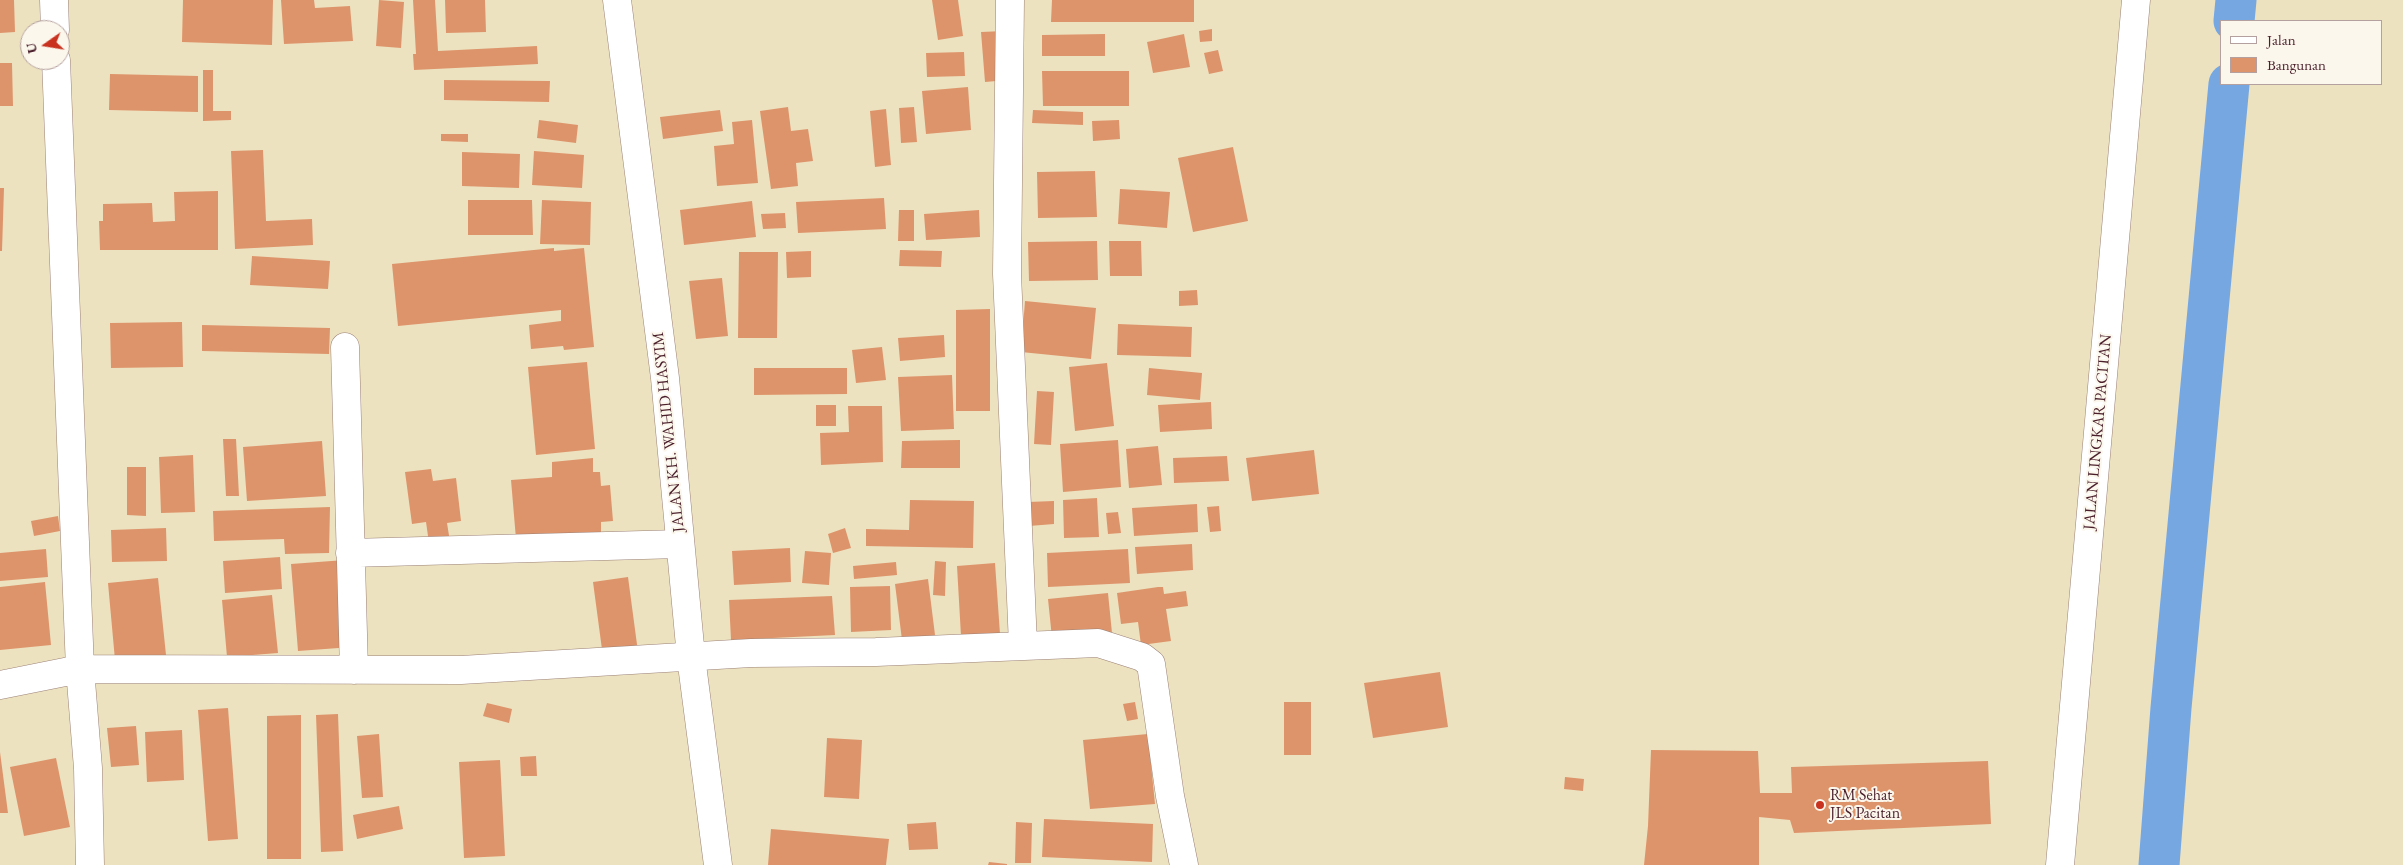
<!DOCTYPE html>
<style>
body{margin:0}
#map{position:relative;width:2403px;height:865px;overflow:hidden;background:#ece2c0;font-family:"EB Garamond",serif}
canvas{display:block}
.legend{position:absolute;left:2220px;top:20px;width:162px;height:65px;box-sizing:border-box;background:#fbf7ec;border:1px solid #b4a19f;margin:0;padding:6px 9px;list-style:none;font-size:15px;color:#4a1f2b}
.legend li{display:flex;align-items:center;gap:10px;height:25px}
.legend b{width:25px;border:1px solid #b4a19f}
.north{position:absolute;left:20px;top:20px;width:50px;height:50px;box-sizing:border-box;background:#fbf7ec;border:1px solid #b4a19f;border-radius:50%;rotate:257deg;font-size:14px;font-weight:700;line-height:20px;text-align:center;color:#4a1f2b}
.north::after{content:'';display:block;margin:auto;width:18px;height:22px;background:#c8321e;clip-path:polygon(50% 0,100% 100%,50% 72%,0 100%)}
</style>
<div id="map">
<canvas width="2403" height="865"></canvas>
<ul class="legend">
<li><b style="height:6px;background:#fff"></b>Jalan</li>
<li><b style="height:14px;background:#de946a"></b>Bangunan</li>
</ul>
<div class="north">U</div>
</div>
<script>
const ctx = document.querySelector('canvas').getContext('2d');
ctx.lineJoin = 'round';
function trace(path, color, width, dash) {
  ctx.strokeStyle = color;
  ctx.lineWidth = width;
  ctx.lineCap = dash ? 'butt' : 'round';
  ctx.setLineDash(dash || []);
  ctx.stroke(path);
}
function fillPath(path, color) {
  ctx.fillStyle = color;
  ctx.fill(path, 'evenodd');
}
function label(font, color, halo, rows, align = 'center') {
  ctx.font = font + ' "EB Garamond",serif';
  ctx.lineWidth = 4;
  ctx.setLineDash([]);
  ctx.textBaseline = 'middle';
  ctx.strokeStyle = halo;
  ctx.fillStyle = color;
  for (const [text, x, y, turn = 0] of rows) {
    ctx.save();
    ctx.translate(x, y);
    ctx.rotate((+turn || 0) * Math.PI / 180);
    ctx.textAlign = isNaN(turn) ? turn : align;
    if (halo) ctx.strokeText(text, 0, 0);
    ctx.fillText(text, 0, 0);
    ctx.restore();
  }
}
const canal = new Path2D(`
 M2234 21 2236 0
 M2159 865 2171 708 2229 84`);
const building = new Path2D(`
 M0 0H14L15 32 0 33Z
 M183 0H273L272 45 182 42Z
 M281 0H314L315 8 350 6 353 41 284 44Z
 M379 0 404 2 401 48 376 46Z
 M413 0H435L438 51 537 46 538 64 414 70 413 54H416Z
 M445 0H485L486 32 446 33Z
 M932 0H958L963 36 938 40Z
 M1052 0H1194V22H1051Z
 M1212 29V41L1200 42 1199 31Z
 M1004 31 1008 80 985 82 981 32Z
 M1105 34V56H1042V35Z
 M1184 34 1190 67 1153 73 1147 42Z
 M1218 50 1223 71 1209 74 1204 53Z
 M964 52 965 76 927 77 926 53Z
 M0 63H12L13 106H0Z
 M203 70H213V111H231V120L203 121Z
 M1042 71H1129V106H1043Z
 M110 74 198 76V112L109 110Z
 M444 80 550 81 549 102 444 100Z
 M968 87 971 130 926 134 922 91Z
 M788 107 791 131 808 129 813 161 796 163 798 186 771 189 760 111Z
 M914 107 917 142 901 143 899 108Z
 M886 109 891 165 875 167 870 111Z
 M720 110 723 131 663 139 660 117Z
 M1033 110 1083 112V125L1032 123Z
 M539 120 578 125 576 143 537 138Z
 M752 120 758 183 717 186 714 146 734 144 732 122Z
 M1119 120 1120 139 1093 141 1092 121Z
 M441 134H468V142L441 141Z
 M1233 147 1248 221 1193 232 1178 158Z
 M263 150 266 221 312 219 313 245 235 249 231 151Z
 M534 151 584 155 582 188 532 185Z
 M462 152 520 154 519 188 462 186Z
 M1095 171 1097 217 1038 218 1037 172Z
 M0 188H4L2 251H0Z
 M1120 189 1170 192 1167 228 1118 224Z
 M218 191V250H100L99 221H103V204L152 203 153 222 175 221 174 192Z
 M884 198 886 229 798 233 796 202Z
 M468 200H532L533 235H468Z
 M542 200 591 202 590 245 540 244Z
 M752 201 756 237 684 245 680 210Z
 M899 210H914V241H898Z
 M979 210 980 237 926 240 924 214Z
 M785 213 786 228 763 229 761 214Z
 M1097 241 1098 280 1029 281 1028 242Z
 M1109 241H1141L1142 276H1110Z
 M554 248V251L584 248 594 347 564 350 563 346 531 349 529 325 561 321V310L398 326 392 264Z
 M900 250 942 251 941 267 899 266Z
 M811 251V277L787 278 786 252Z
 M739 252H778L777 338H738Z
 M252 256 330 261 328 289 250 285Z
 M722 278 728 336 696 339 689 281Z
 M1197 290 1198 305 1179 306V291Z
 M1025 301 1096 308 1091 359 1021 352Z
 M990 309V411H956V310Z
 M182 322 183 367 111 368 110 323Z
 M1118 324 1192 327 1191 357 1117 355Z
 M202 325 330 328 329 354 202 351Z
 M944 335 945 357 900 361 898 338Z
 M882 347 886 380 856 383 852 350Z
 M587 362 595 449 536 455 528 367Z
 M1107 363 1114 426 1075 431 1069 367Z
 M754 368H847V394L754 395Z
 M1149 368 1202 373 1200 400 1147 395Z
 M952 375 954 429 901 431 898 377Z
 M1037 391 1054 392 1051 445 1034 444Z
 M1211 402 1212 429 1160 432 1158 405Z
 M816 405H836V426H816Z
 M848 406H882L883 462 821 465 820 433 849 432Z
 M223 439H236L239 496H226Z
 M960 440V468H901L902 441Z
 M1118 440 1121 487 1063 492 1060 444Z
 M322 441 326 496 247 501 243 447Z
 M1158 446 1162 485 1129 488 1126 449Z
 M1314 450 1319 494 1252 501 1246 458Z
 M193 455 195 512 161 513 159 457Z
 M1227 456 1229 481 1174 483 1173 458Z
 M593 458V472H600L601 486 610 485 613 521 601 522V537L516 539 511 480 552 477V462Z
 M127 467H146V516L127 515Z
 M431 469 433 481 456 478 461 521 447 523 451 548 430 550 426 522 412 524 405 472Z
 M1097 498 1099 537 1064 538 1063 500Z
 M910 500 974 501 973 548 866 546V529L909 530Z
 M1054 501V524L1029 526 1028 502Z
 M1197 504 1198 532 1134 536 1132 508Z
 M1219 506 1221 531 1210 532 1207 507Z
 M330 507 329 553 285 554 284 539 214 541 213 511Z
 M1118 512 1121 533 1108 534 1106 513Z
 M58 516 60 531 34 536 31 521Z
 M166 528 167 561 112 562 111 530Z
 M845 528 851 548 833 553 828 534Z
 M1192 544 1193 570 1137 574 1135 547Z
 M790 548 791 582 734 585 732 551Z
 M46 549 48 577 0 581V553Z
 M1128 549 1130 583 1048 587 1047 553Z
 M805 551 831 553 829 585 802 583Z
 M280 557 282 589 225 593 223 561Z
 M345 560 352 647 298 651 291 564Z
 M935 561 946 562 945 596 933 595Z
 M896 562 897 575 854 579 853 566Z
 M995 563 1000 634 961 636 957 566Z
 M628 577 638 652 603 657 593 582Z
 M158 578 166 655 115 660 108 583Z
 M928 579 936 643 903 648 895 584Z
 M45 582 51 645 0 650V587Z
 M890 586 891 630 851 632 850 587Z
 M1158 587H1163L1164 594 1186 591 1188 606 1166 609 1171 641 1141 645 1138 622 1121 624 1117 593Z
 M1108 593 1112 633 1052 638 1048 599Z
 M272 595 278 653 227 657 222 600Z
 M832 596 835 635 731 640 729 600Z
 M1440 672 1448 727 1373 738 1364 683Z
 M1135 702 1138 719 1127 721 1123 704Z
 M1284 702H1311V755H1284Z
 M487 703 512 709 509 723 483 716Z
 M228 708 238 839 208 841 198 710Z
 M338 714 343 851 321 852 316 715Z
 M301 715V859H267V716Z
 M136 726 139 765 111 767 107 728Z
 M182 730 184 780 147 782 145 732Z
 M379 734 383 797 362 798 357 736Z
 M1148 734 1155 804 1090 809 1083 740Z
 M827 738 862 740 859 799 824 797Z
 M1651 750 1758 751 1760 793H1792L1791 767 1988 761 1991 824 1794 833 1790 820 1759 817V865H1644L1648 826Z
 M0 752 8 813H0Z
 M536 756 537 776H521L520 757Z
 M56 758 70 827 24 836 10 767Z
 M500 760 505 856 464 858 459 762Z
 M1565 777 1584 779 1583 791 1564 789Z
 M399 806 403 829 357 839 353 815Z
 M1044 819 1153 824 1152 862 1042 857Z
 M936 822 938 849 909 850 907 824Z
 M1016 822 1032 823 1031 863H1015Z
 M771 829 889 839 886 865H768Z
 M989 862 1007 864V865H988Z`);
const minor = new Path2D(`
 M54 0 55 30
 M1010 0 1007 274 1023 645
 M56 60 80 669 88 768 90 865
 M345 347 354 670
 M350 553 680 544
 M0 685 80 669 461 670 751 653 876 652 1098 643 1142 657 1151 664 1170 796 1184 865`);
const tertiary = new Path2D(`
 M617 0 665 378 691 657 718 865`);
const trunk = new Path2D(`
 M2060 865 2136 0`);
const markers = [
 [1820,805,5,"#c8321e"]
];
const streetNames = [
 ["JALAN KH. WAHID HASYIM",669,432,-96],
 ["JALAN LINGKAR PACITAN",2098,432,-85]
];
const poiNames = [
 ["RM Sehat",1830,796],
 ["JLS Pacitan",1830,814]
];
trace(canal, '#77a7e1', 41);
fillPath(building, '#de946a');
trace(minor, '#9b8076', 29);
trace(tertiary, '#9b8076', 29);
trace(trunk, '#9b8076', 29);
trace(minor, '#fff', 28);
trace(tertiary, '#fff', 28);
trace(trunk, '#fff', 28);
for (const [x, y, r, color] of markers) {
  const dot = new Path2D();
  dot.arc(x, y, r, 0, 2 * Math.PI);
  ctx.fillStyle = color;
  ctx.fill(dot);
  trace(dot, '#fbf7ec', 2);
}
label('16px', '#4a1f2b', '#fbf7ec', streetNames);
label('16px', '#4a1f2b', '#fbf7ec', poiNames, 'left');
</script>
